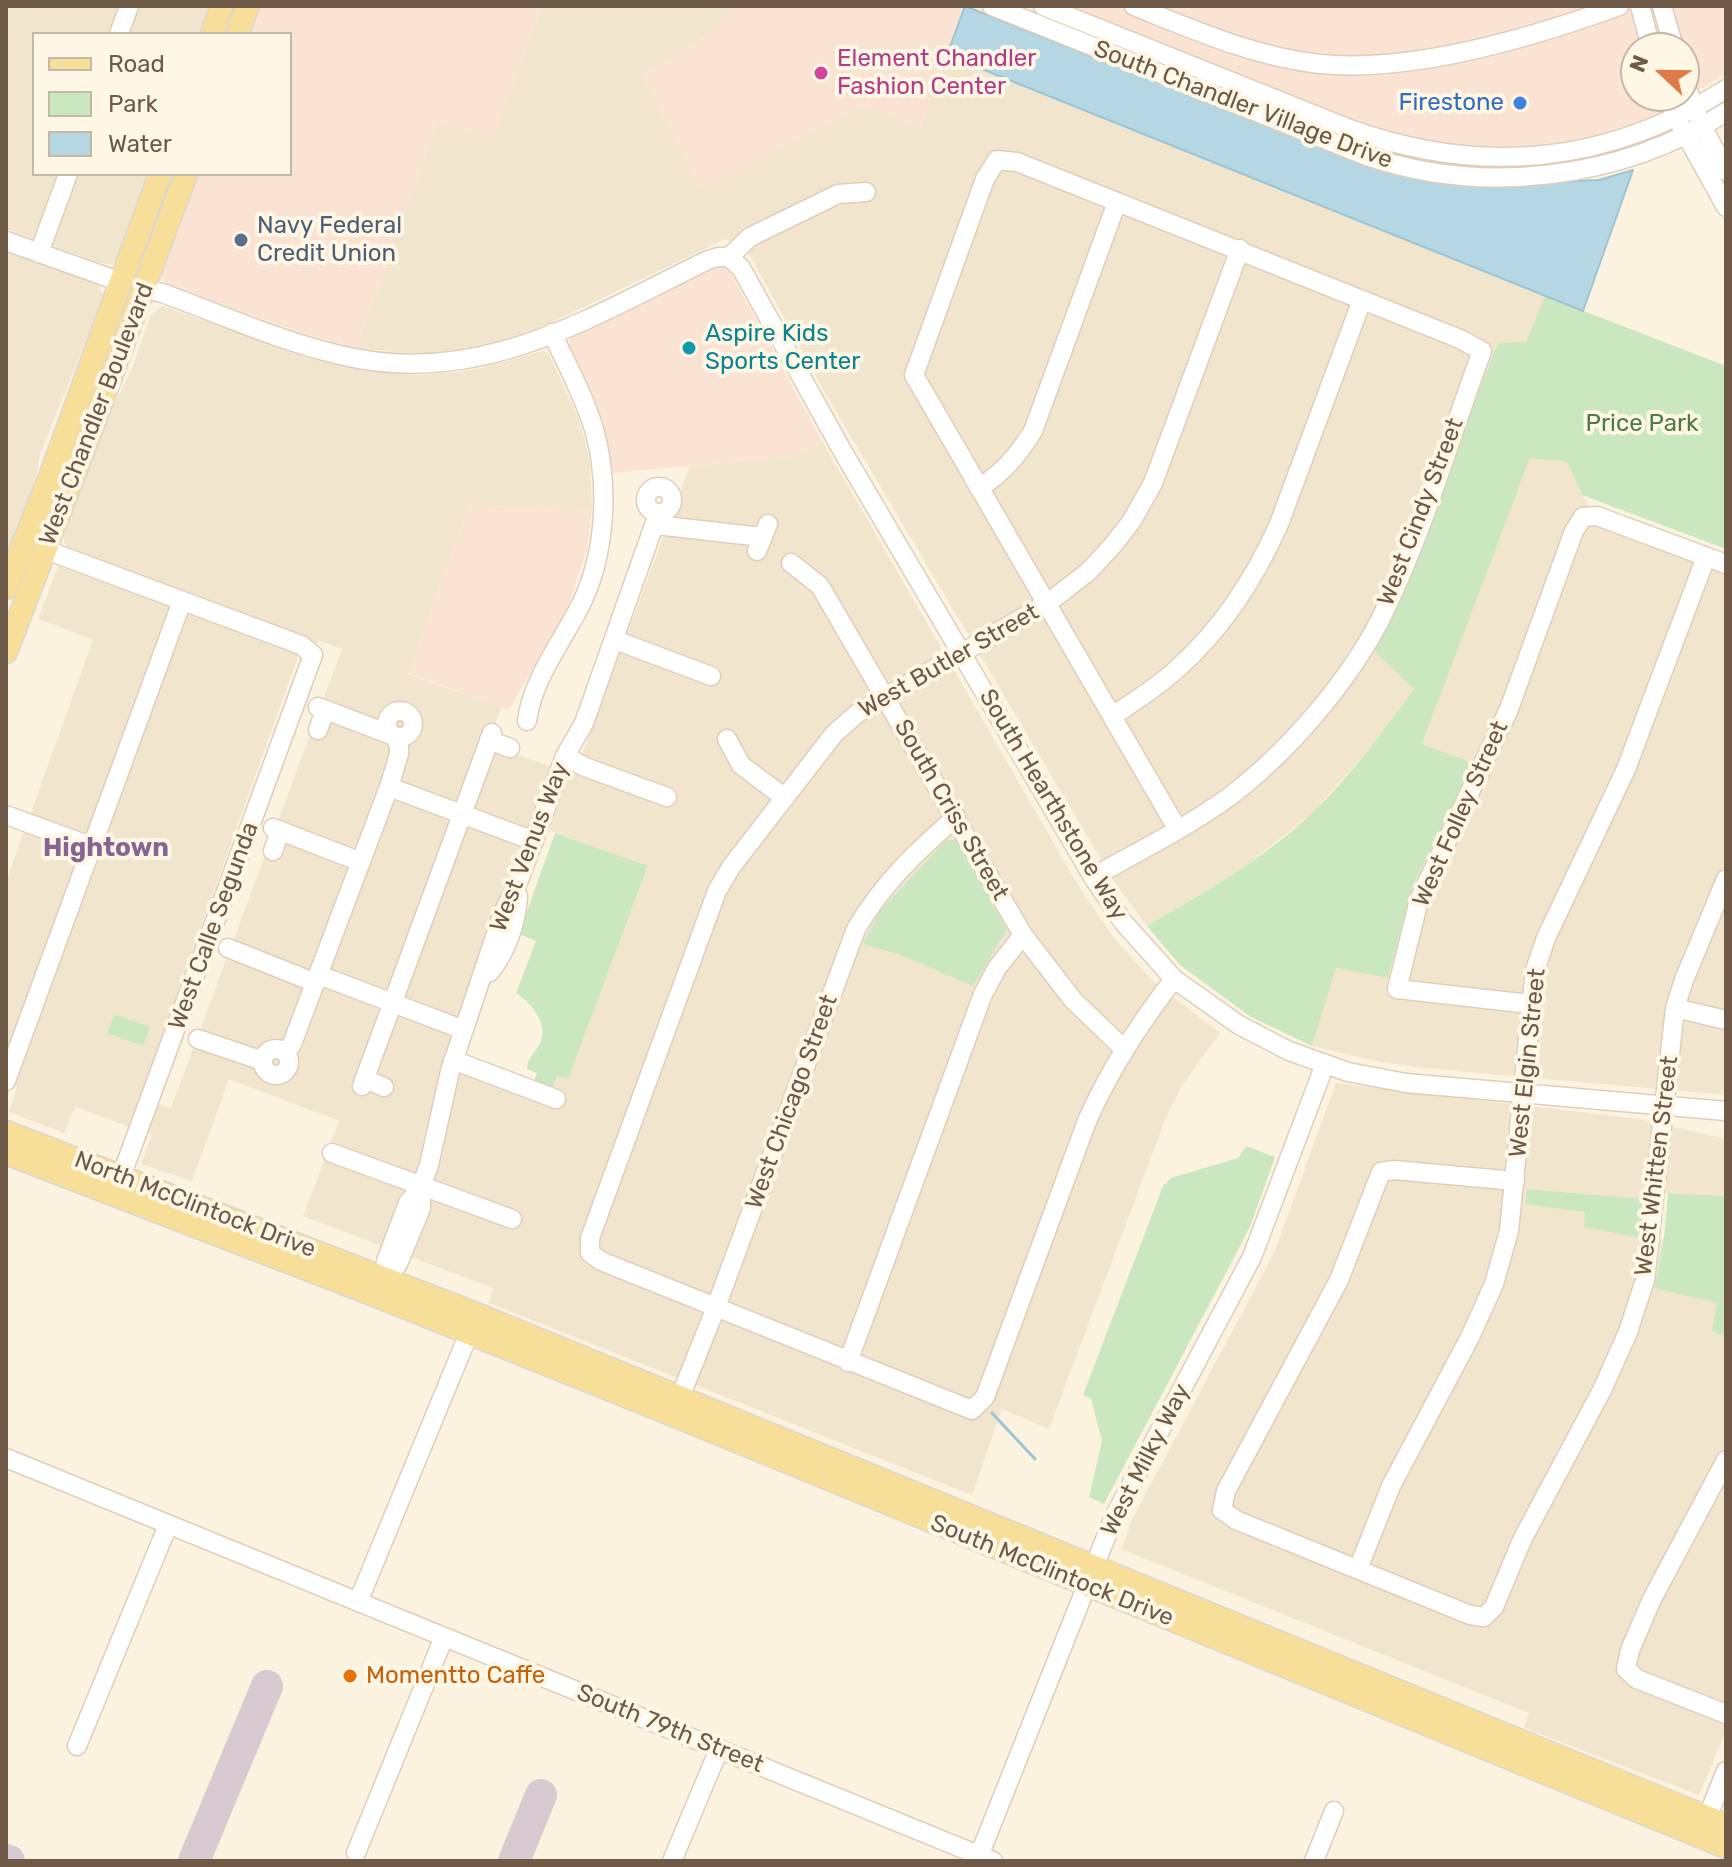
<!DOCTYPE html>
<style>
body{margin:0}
#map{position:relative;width:1732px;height:1867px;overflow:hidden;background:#fbf3df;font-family:Rubik,sans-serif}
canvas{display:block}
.frame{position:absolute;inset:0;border:8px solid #6f5a48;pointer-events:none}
.legend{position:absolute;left:32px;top:32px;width:260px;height:144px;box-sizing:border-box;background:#fef7e5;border:2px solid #c5b8a6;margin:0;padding:10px 14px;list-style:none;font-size:24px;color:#6f5a48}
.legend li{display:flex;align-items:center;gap:16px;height:40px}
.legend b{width:40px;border:2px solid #c5b8a6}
.north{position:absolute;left:1620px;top:32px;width:80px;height:80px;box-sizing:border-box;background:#fef7e5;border:2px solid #c5b8a6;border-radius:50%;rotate:292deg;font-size:22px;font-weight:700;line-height:32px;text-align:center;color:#6f5a48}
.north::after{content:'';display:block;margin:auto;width:28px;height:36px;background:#e07a48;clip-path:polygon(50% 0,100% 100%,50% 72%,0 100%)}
</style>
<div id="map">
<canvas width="1732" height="1867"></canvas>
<div class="frame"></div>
<ul class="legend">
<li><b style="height:10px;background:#f7de99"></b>Road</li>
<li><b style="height:22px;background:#cbe7bf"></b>Park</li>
<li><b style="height:22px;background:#b5d7e3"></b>Water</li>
</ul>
<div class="north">N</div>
</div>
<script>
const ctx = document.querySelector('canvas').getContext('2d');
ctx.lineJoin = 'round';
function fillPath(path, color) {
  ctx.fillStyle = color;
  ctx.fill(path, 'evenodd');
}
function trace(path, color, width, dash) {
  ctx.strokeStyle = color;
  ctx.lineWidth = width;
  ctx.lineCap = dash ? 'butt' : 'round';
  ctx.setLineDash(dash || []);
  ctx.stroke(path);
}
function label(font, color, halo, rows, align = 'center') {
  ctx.font = font + ' Rubik,sans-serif';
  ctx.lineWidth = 8;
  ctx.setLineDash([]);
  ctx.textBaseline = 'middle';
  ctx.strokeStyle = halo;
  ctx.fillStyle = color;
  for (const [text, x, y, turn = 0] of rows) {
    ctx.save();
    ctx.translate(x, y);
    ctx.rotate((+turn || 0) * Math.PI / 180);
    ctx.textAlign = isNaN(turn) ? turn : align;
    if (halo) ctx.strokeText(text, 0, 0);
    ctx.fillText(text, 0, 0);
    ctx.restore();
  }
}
const residential = new Path2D(`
 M6 6H210L200 34H34V174H149L119 256 111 265 101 263 6 229Z
 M542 6H735L703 38 643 75 701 190 864 107 920 128 947 55 1545 296 1526 343 1414 689 1367 752 1312 813 1242 869 1147 926 1115 883 824 391 747 250 725 239 532 332 498 343 442 353H408L356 348 438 121 492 140Z
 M6 251 93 283 99 286 104 296 40 454 33 493 6 559Z
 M162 306 307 357 366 371 418 375 459 372 483 368 542 351 549 354 578 417 584 437 590 465 592 511 469 505 408 674 501 707 488 744 574 775 690 466 797 456 822 441 1079 887 1113 937 1156 984 1220 1033 1181 1087 1165 1120 1049 1429 1002 1409 972 1495 489 1303 493 1288 303 1216 339 1121 229 1079 192 1181 141 1164 152 1135 75 1107 64 1133 9 1112 17 1087 6 1083V882L93 640 38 619 58 566 299 654 140 1097 171 1108 342 649 319 640 317 644 82 558 68 548 64 542V537L104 424 131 371 151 315ZM533 824 648 867 567 1079 557 1076 552 1088 450 1052Z
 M1530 457 1567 462 1582 495 1605 530 1726 574V1095L1424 1068 1375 1061 1312 1046 1336 968 1388 978 1413 886 1473 763 1422 744Z
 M1336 1083 1639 1119 1726 1139V1196L1668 1193 1643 1199 1528 1189 1525 1203 1585 1212V1227L1640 1238 1664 1239 1654 1287 1718 1303 1712 1331 1726 1337V1731L1699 1795 1524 1728 1529 1713 1121 1549 1133 1518 1275 1251Z`);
const commercial = new Path2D(`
 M261 6H542L492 141 438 122 356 348 311 336 179 289 166 283 161 277 197 174H290V34H250Z
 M735 6H965L920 128 864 107 701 191 643 75 703 38Z
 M1065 6H1726V73L1662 114 1602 137 1502 150 1440 145 1363 125ZM1636 48H1684V96H1636Z
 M721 266 728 268 822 441 797 456 612 473 598 411 573 357 569 344 572 337 582 330Z
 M469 505 592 511 587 549 567 609 509 710 408 673Z`);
const green = new Path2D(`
 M1545 296 1726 366V549L1582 495 1567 462 1530 458 1422 744 1473 763 1413 886 1388 978 1336 968 1312 1046 1251 1017 1180 965 1147 926C1204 892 1265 859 1313 812 1351 776 1382 732 1414 689L1375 652 1498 343 1526 342Z
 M555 833 648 866 568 1079 557 1076 552 1088 534 1081 537 1073 527 1069C528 1058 532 1056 538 1047 551 1027 534 1005 516 993L536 941 519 934Z
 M955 839 1007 930 973 986 898 954 863 944 880 911 945 841Z
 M114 1014 150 1027 143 1046 107 1033Z
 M1246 1146 1275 1157 1251 1224 1238 1250 1104 1504 1089 1497 1102 1441 1091 1399 1083 1395 1163 1186 1171 1178 1238 1158Z
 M1527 1189 1643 1199 1640 1238 1584 1227 1585 1212 1525 1204Z
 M1668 1193 1726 1196V1337L1712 1331 1717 1303 1654 1288 1664 1239Z`);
const water = new Path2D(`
 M965 6 1353 160 1445 182 1482 185 1599 180 1633 170 1583 311 947 55Z`);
const stream = new Path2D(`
 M992 1413 1035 1459`);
const taxiway = new Path2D(`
 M6 1860 9 1861
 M194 1861 267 1686
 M514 1861 541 1795`);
const minor = new Path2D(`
 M992 6 1364 155C1481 196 1621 180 1726 112
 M1043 6 1350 129C1481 176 1608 164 1726 89
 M1134 6C1194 30 1255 57 1320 64 1414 73 1531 38 1619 6
 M1640 6 1651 48
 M1662 6 1674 48
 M119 34 129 6
 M1684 82 1702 126 1726 171
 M1668 96 1676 117 1726 207
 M6 241 121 282
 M39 253 68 174
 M729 257 741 268 843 452 1093 877 1123 922 1174 979 1239 1025 1289 1051 1348 1072 1406 1083 1726 1111
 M729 257 750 237 838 194 866 192
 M144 289 162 293C220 314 280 341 340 355 478 389 589 318 708 260L718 257H729
 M646 500a13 13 0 1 1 26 0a13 13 0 1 1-26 0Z
 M979 488C1003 473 1018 455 1033 431L1117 202
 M656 525 762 537
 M46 550 301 645 313 655 125 1166 115 1189
 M757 551 768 524
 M791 563 820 586 1023 935 1073 1000 1123 1048
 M615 640 711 676
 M387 724a13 13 0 1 1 26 0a13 13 0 1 1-26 0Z
 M1113 716C1134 701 1158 687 1177 669 1222 629 1255 578 1279 524L1362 300
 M527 721C532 681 559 646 578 610 606 558 610 486 594 429 584 396 567 365 552 333
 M318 730 325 710
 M727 739 741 765 785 798
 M489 740 510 748
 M565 756 585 767 667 797
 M389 787 534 841
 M6 815 93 847
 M273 828 361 862
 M273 851 280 831
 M1093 877C1139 851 1186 828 1229 797 1287 753 1348 683 1381 618 1423 533 1449 440 1482 351L1460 339 1017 162 997 160 985 179 914 375 1178 830
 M228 948 316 983
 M490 972C507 950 516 924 518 896
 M319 975 464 1030
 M1174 979C1139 1024 1110 1069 1087 1121L985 1397 972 1410 601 1261 590 1253V1238L717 891 731 867 834 734 858 713 1048 603 1089 571 1113 545 1131 522 1153 483 1240 249
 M1530 1004 1397 989 1419 900 1509 709 1574 531 1583 517 1597 516 1726 564
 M1675 1008 1726 1020
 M198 1039 263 1061
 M263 1062a13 13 0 1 1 26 0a13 13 0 1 1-26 0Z
 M286 1052 292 1044 389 787 399 754V745L394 736 318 707
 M453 1060 556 1099
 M365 1079 384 1087
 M6 1081 182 601
 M362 1086 492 733
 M332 1153 512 1219
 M1515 1181 1394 1170 1381 1172 1339 1280 1226 1491 1222 1510 1236 1520 1470 1615 1484 1617 1494 1607 1522 1540 1602 1390 1628 1332 1645 1280 1675 1008 1684 980 1726 879
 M390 1272 398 1264 421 1208V1187
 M380 1291 385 1278 386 1261 408 1203 421 1187 429 1165 450 1071 503 913 517 885 565 756 584 723 658 514
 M848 1362 983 994 997 968 1023 935
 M675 1410 716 1307 856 929C884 882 915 853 956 817
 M6 1458 993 1861
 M1726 1460 1652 1599 1630 1650 1626 1669 1637 1679 1726 1714
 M1358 1569 1391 1486 1470 1337 1494 1284 1509 1231 1535 970 1546 938 1626 769 1706 557
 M358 1602 469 1333 470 1323
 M77 1746 168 1525
 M1703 1828 1726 1771
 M356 1853 444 1637
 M672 1861 719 1749
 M977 1861 1114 1517 1252 1257 1325 1064
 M1314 1861 1334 1811`);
const major = new Path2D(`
 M212 34 222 6
 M237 34 248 6
 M6 588 51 474 160 174
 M6 652 92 428 186 174
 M6 1132 466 1310 1726 1825
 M6 1153 377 1296 673 1415 1726 1847`);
const markers = [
 [821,73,8,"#d1479c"],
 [1520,103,8,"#3f7fe0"],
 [241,240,8,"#5c6f8a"],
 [689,348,8,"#0f9aa8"],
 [350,1676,8,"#e8710a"]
];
const hotelNames = [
 ["Element Chandler",837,59],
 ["Fashion Center",837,87]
];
const shopNames = [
 ["Firestone",1504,103]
];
const streetNames = [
 ["South Chandler Village Drive",1243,105,21],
 ["West Chandler Boulevard",97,414,-69],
 ["West Cindy Street",1421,512,-69],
 ["West Butler Street",949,661,-30],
 ["South Hearthstone Way",1053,805,59],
 ["South Criss Street",951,810,60],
 ["West Folley Street",1461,814,-66],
 ["West Venus Way",530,847,-69],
 ["West Calle Segunda",214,926,-70],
 ["West Elgin Street",1528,1063,-84],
 ["West Chicago Street",792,1102,-70],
 ["West Whitten Street",1657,1166,-83],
 ["North McClintock Drive",195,1205,21],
 ["West Milky Way",1146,1460,-63],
 ["South McClintock Drive",1052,1571,22],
 ["South 79th Street",670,1729,22]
];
const serviceNames = [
 ["Navy Federal",257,226],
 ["Credit Union",257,254]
];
const cultureNames = [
 ["Aspire Kids",705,334],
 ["Sports Center",705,362]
];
const parkNames = [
 ["Price Park",1642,424]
];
const foodNames = [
 ["Momentto Caffe",366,1676]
];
const neighbourhoodNames = [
 ["Hightown",106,848]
];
fillPath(residential, '#f2e5ce');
fillPath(commercial, '#fbe3d3');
fillPath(green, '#cbe7bf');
fillPath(water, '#b5d7e3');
trace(water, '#9cc5d4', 2);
trace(stream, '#9cc5d4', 3);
trace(taxiway, '#d8cad0', 32);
trace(minor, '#decfbc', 21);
trace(major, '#dcd7d3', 25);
trace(minor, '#fff', 18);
trace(major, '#f7de99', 22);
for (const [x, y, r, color] of markers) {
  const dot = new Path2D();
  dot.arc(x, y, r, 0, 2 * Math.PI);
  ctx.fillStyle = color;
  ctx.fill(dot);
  trace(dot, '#fef7e5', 3);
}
label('24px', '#b23c85', '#fef7e5', hotelNames, 'left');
label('24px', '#366cbe', '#fef7e5', shopNames, 'right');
label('24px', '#6f5a48', '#fef7e5', streetNames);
label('24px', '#4e5e75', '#fef7e5', serviceNames, 'left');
label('24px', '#0d838f', '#fef7e5', cultureNames, 'left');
label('24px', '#4e7a44', '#fef7e5', parkNames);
label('24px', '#c56008', '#fef7e5', foodNames, 'left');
label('bold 26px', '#886493', '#fef7e5', neighbourhoodNames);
</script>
